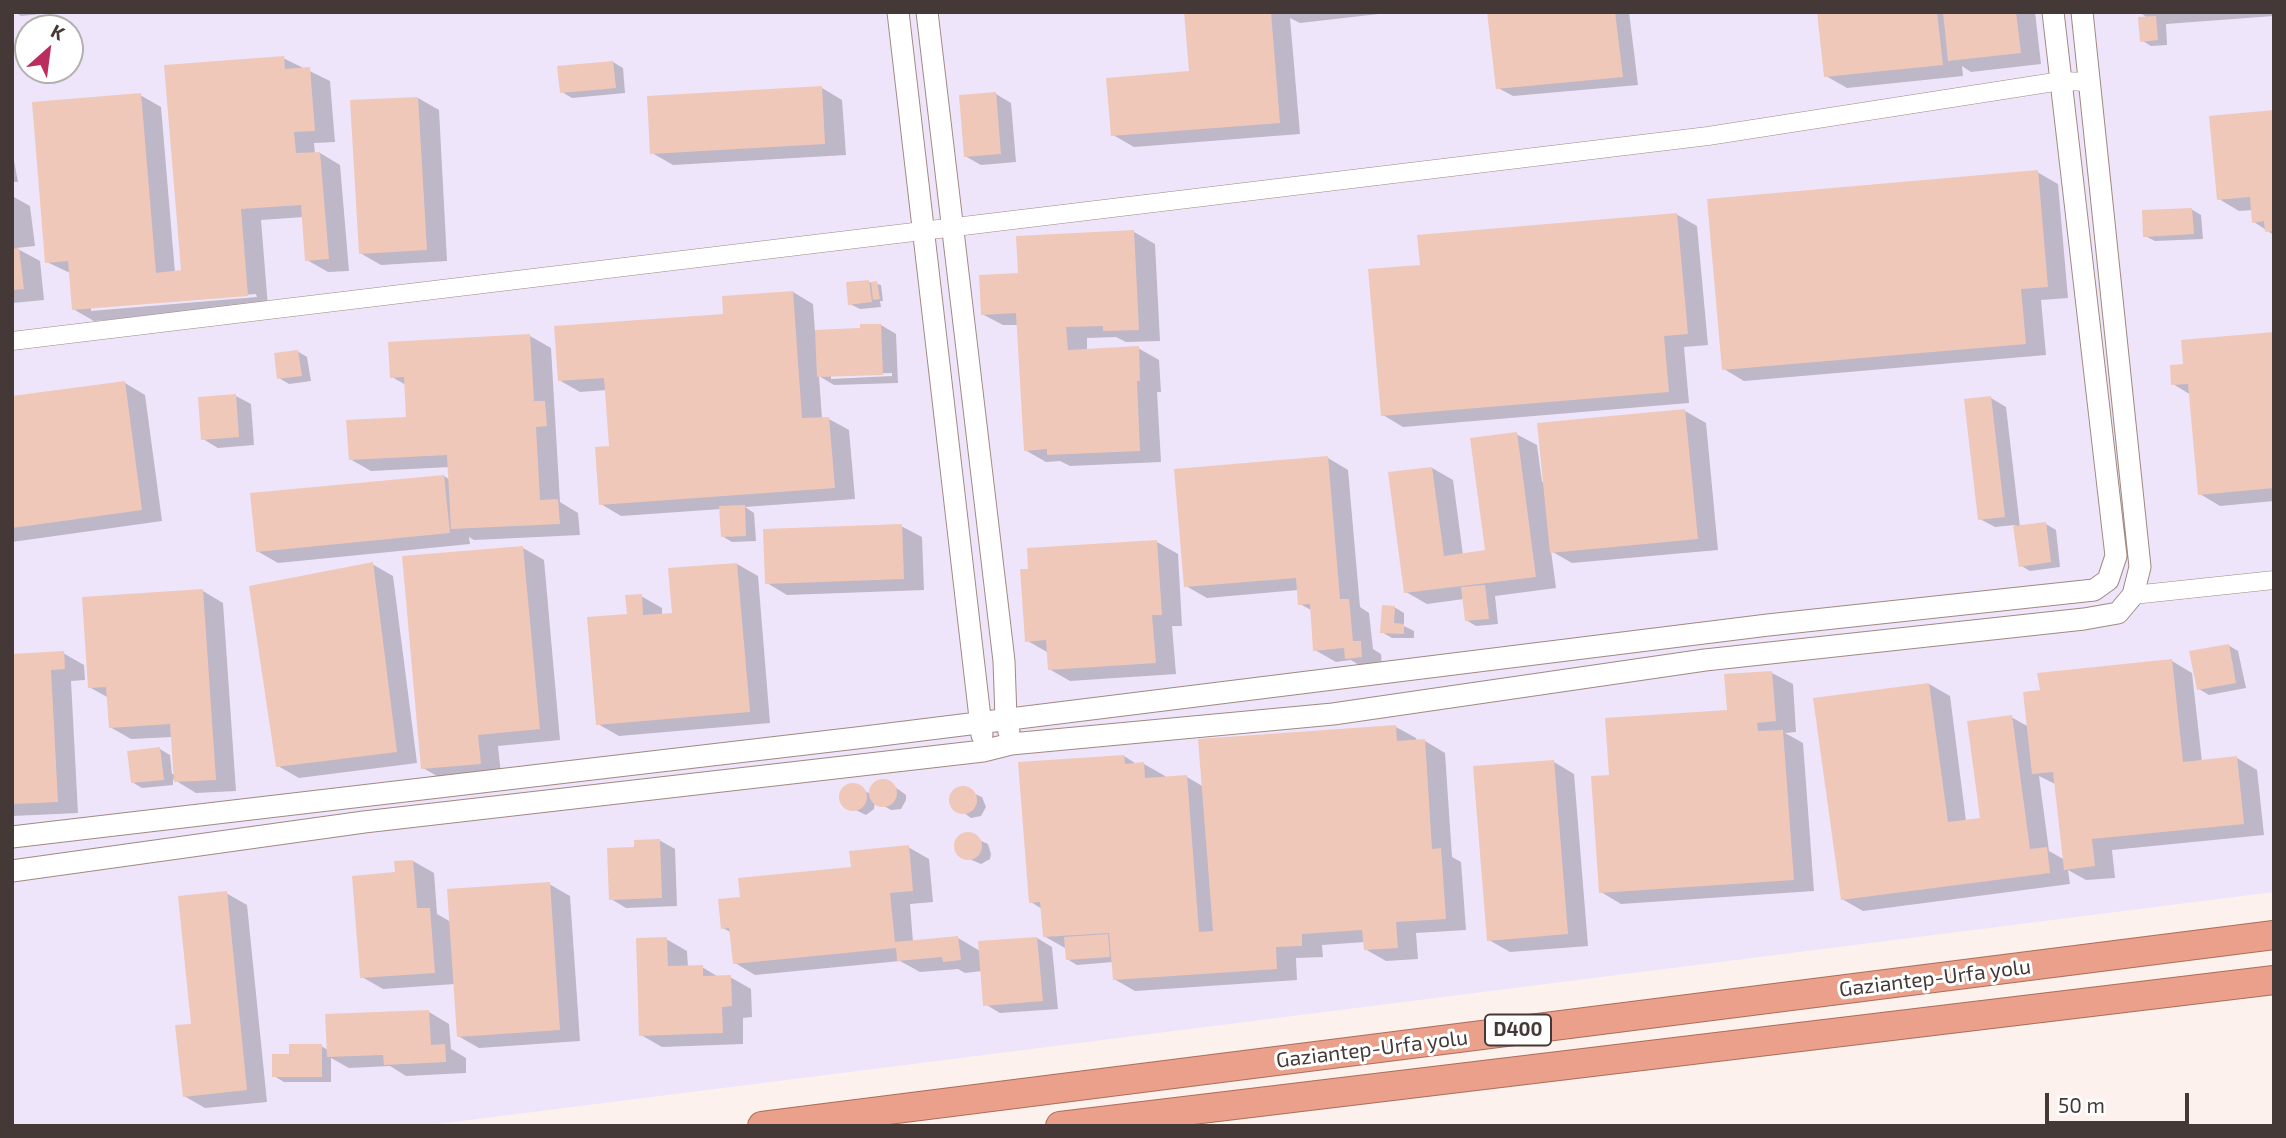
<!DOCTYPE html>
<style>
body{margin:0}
#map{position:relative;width:2286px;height:1138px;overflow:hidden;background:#fcf1ed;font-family:"Exo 2",sans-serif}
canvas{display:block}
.frame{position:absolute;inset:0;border:14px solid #443936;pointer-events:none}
.north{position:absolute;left:14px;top:14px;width:70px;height:70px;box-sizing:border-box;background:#fff;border:2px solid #b4b0af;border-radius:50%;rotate:28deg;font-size:19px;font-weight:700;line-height:28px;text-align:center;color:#443936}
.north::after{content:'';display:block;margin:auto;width:24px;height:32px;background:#bb2d5e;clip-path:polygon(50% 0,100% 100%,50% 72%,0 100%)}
.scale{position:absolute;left:2045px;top:1093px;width:144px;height:32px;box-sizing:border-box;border:4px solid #443936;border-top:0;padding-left:9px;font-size:21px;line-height:24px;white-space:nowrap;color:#443936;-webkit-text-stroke:5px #fff;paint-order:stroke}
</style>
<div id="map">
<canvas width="2286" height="1138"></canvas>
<div class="frame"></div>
<div class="north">K</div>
<div class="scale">50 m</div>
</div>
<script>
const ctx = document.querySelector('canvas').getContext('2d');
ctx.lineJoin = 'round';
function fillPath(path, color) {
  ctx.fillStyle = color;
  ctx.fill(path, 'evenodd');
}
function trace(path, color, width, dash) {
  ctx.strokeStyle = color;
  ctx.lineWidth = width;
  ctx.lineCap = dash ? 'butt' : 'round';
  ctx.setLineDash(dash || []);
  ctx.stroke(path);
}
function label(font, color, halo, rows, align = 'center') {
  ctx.font = font + ' "Exo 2",sans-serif';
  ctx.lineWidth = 6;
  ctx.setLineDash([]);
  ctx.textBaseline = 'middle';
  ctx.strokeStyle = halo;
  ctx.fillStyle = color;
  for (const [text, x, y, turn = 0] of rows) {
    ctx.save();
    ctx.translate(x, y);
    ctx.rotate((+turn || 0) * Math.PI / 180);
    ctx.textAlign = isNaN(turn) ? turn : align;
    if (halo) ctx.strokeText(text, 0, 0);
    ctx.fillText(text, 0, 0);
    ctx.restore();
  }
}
const industrial = new Path2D(`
 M12 12H2274V892L422 1126H12ZM28 28H70V70H28Z`);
const shadow = new Path2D(`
 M15 12H60L21 16Z
 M1186 12H1396L1300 23 1290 18 1300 134 1134 147 1113 135 1191 73Z
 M1489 12H1629L1638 85 1513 96 1498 88Z
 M1819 12H2035L2041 64 1971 72 1962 66 1963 76 1847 88 1826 76Z
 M2139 12H2274V16L2166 24 2167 45 2151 46 2141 40 2148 18Z
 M283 58 330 81 335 142 314 143 315 154 320 153 340 165 349 271 328 272 307 260 304 217 261 220 268 307 94 321 73 309 70 273 47 262 140 95 161 107 175 273 183 272ZM256 294 257 297 91 311V307Z
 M613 62 623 68 625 93 572 98 562 92Z
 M822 88 842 100 846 155 673 165 652 153Z
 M996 94 1011 103 1016 162 981 165 965 156Z
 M418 98 439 110 447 261 381 265 360 253Z
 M2274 111V235L2254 222 2253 210 2239 211 2219 199Z
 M12 150 18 182H12Z
 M2037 172 2058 184 2068 298 2041 300 2046 355 1744 381 1724 369Z
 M12 196 30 206 35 246 16 248 40 261 44 300 12 303Z
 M2191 209 2201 215 2203 239 2155 241 2145 236Z
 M1676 214 1697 226 1708 345 1684 347 1689 403 1403 427 1383 415 1422 266Z
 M1134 232 1155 244 1160 341 1126 342 1116 337 1087 338V350L1138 348 1159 360 1161 392H1157L1161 462 1070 466 1060 461 1046 462 1025 450 1019 325H1003L982 314 1020 275Z
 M869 282 881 285 883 301H880L881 307 860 309 850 304Z
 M793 292 813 304 815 332 862 330 881 325 896 334 898 383 834 385 819 376 822 419H829L849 430 855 499 745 507 754 513 756 541 732 542 722 536 721 509 621 516 601 504 611 448 607 390 580 392 559 380 725 316ZM892 373V376L831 379V375Z
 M2274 334V501L2220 506 2200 494 2191 395 2173 384 2184 366Z
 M530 336 551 348 560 502 578 513 580 535 474 540 469 537 470 544 278 563 257 551 444 476 450 480V467L371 471 350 459 408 419 406 385 392 377Z
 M297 351 307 357 311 381 289 384 279 378Z
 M125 383 145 395 162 521 12 542V398Z
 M236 396 251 404 254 445 218 448 203 439Z
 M1991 398 2006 407 2020 527 2046 524 2056 530 2060 567 2030 571 2020 565 2015 525 1995 527 1980 519Z
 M1685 411 1706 423 1718 550 1572 563 1551 551 1556 588 1495 596 1498 624 1476 626 1466 620 1464 599 1427 604 1406 592 1432 468 1453 480 1463 555 1487 552 1516 434 1537 445 1542 482 1545 481Z
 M1328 458 1348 470 1360 607 1369 613 1373 649 1381 654 1382 668 1367 670 1351 660 1336 662 1315 650 1311 610 1300 604 1298 590 1207 598 1186 586Z
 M901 526 922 537 924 590 787 595 767 583Z
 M1157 542 1178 554 1182 626H1172L1176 674 1070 681 1049 669 1047 652 1026 640 1030 571Z
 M523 548 544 560 560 740 498 746 501 775 444 780 423 768Z
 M372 564 393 576 417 763 299 778 278 766Z
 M737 564 758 576 770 723 619 736 598 724 628 616 641 596 662 608V615L674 614Z
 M203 591 223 603 236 791 196 793 173 779V785L142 788 132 782 160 749 170 755 172 774H175L173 737 131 739 110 727 109 698 89 687Z
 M1394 607 1404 613V626L1414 631V638H1392L1382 632Z
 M2228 645 2238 651 2246 688 2209 695 2199 689Z
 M63 653 84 665 85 680 71 681 78 813 12 816V656Z
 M2172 661 2192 673 2202 762 2237 758 2257 770 2264 835 2112 850 2115 878 2086 880 2068 870 2070 884 1863 911 1842 899 1929 684 1950 696 1966 821 1982 819 2011 717 2029 727ZM2039 776 2057 785 2065 860 2049 851Z
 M1772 673 1793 684 1796 732 1785 733 1803 743 1814 891 1621 904 1601 892 1610 776 1729 711Z
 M1396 727 1416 738 1417 742 1425 741 1445 753 1452 857 1461 862 1466 930 1416 933 1418 959 1386 961 1365 949V942L1322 945 1323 957 1296 958 1297 980 1135 991 1114 979 1113 962 1077 965 1067 959 1065 948 1044 936 1042 909 1031 902 1124 756 1138 765 1144 764 1165 776V779L1187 777 1204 787Z
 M1554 762 1574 774 1588 946 1510 952 1489 940Z
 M887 781 906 795V800L901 809 891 810 875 801 874 809 866 815 845 805 841 796 846 787 856 785 870 794 876 783Z
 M961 788 982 797 986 807 981 816 971 818 952 804 953 794Z
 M966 834 988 844 991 854 990 859 981 864 960 855 956 845 962 836Z
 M659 840 675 849 677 906 626 908 611 899Z
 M908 847 929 859 933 902 910 904 913 942 958 938 980 951 1037 938 1052 947 1058 1009 1000 1013 985 1004 982 971 965 973 958 969 920 972 900 961 755 975 735 963 732 933 723 928 742 899 853 869Z
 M413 861 434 873 437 914 451 922 549 884 570 896 580 1041 479 1048 458 1036 455 984 383 989 362 977 397 874Z
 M226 893 247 905 267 1102 205 1108 184 1096 193 1025Z
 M666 939 687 951 688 968 702 967 720 978 730 977 751 989 752 1017 743 1018V1044L662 1047 641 1035Z
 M429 1012 449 1024 451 1049 466 1058V1073L406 1076 390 1066 349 1068 331 1058V1082H284L274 1076 291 1056 321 1046 328 1050Z`);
const building = new Path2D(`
 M1184 12H1271L1280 123 1111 136 1106 78 1189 71Z
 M1487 12H1615L1623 77 1496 89Z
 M1817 12H1937L1943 65 1824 77Z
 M1943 12H2016L2021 53 1948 61Z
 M2156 16 2158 40 2140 42 2138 17Z
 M284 56 285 69 310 67 315 131 294 132 296 153 320 152 329 259 305 261 301 205 241 209 248 296 72 310 68 261 45 263 32 102 141 93 156 273 181 270 164 65Z
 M613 61 616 88 560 93 557 66Z
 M822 86 825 144 650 154 647 96Z
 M996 92 1001 154 964 157 959 95Z
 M418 97 427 250 359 254 350 100Z
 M2274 110V231L2265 232 2264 221 2252 223 2250 197 2217 200 2209 116Z
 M2038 170 2048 287 2021 289 2026 344 1722 370 1707 199Z
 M2192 208 2194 234 2143 237 2142 210Z
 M1677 213 1688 334 1664 336 1669 392 1381 416 1368 269 1420 265 1417 235Z
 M1134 230 1139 330 1103 331V326L1066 327 1068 350 1139 346 1140 381H1137L1140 451 1047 455V449L1024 451 1016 313 981 315 979 275 1018 273 1016 236Z
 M19 248 24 289 12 290V249Z
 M869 280 872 302 848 305 846 282Z
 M877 281 880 299 873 300 871 282Z
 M793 291 802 418 829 417 835 488 599 505 595 447 609 446 604 378 558 381 554 326 723 314 722 296Z
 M860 324H881L883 375 817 377 815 330 860 328Z
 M2274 332V488L2198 495 2188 384 2171 385 2170 365 2183 364 2181 340Z
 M530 334 534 401H545L547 426 536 427 540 500 558 499 560 524 451 529 447 455 349 460 346 420 406 417 404 377 390 378 388 342Z
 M298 350 302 376 277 379 274 353Z
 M125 381 142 510 12 528V396Z
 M236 394 239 437 201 440 198 397Z
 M1991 396 2005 517 1978 520 1964 399Z
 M1685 409 1698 539 1550 553 1537 423Z
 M1517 432 1536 577 1404 593 1388 472 1432 467 1444 556 1485 550 1470 438Z
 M1328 456 1340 599H1349L1353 641H1361L1362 657 1345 659 1344 648 1313 651 1310 604 1298 605 1296 578 1184 587 1174 469Z
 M444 475 450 533 256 552 250 493Z
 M745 505 746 536 721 537 719 506Z
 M2046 522 2051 562 2019 567 2013 526Z
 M902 524 904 579 765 584 763 529Z
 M1157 540 1162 615H1152L1156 663 1048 670 1046 640 1025 642 1020 569H1028L1027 548Z
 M523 546 540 729 478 735 481 764 421 769 402 556Z
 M373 562 397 752 276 767 249 586Z
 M737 563 750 712 596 725 587 617 627 614 625 595 642 594 643 615 672 613 668 568Z
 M1485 585 1489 619 1465 621 1461 587Z
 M203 589 216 780 174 782 170 724 109 728 106 687 88 688 82 597Z
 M1382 605 1395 606 1394 623 1404 624V634L1380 633Z
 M2229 644 2236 683 2197 690 2189 651Z
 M64 651 65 669 51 670 58 802 12 804V654Z
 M2172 659 2183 762 2237 756 2244 824 2092 839 2095 866 2064 870 2053 772 2032 774 2023 692 2040 690 2037 673Z
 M1772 671 1776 721 1757 723 1758 731 1783 730 1794 880 1599 893 1591 776 1609 775 1605 718 1727 710 1724 674Z
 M1929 683 1948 822 1980 818 1967 721 2012 715 2030 849 2047 847 2050 873 1841 900 1813 698Z
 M1396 725 1397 741 1425 739 1432 849 1441 848 1446 919 1396 922 1398 948 1364 950 1362 930 1302 934V946L1276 947 1277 969 1113 980 1109 933 1043 937 1040 902 1029 903 1018 762 1124 755 1125 764 1144 762 1145 778 1187 775 1199 932 1213 931 1198 739Z
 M160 747 164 780 131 783 127 751Z
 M1554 760 1568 934 1487 941 1473 766Z
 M869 793a14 14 0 1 1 28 0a14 14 0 1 1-28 0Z
 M839 797a14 14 0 1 1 28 0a14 14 0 1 1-28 0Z
 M949 800a14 14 0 1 1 28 0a14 14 0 1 1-28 0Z
 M954 846a14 14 0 1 1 28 0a14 14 0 1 1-28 0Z
 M660 839 662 898 609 900 607 848 634 847V840Z
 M909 845 913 891 890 893 895 942 958 936 961 960 943 962 942 957 897 961 896 948 733 964 729 928 721 929 718 899 740 897 738 878 851 867 849 851Z
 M413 860 417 908H430L435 973 360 978 352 876 395 872 394 861Z
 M550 882 560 1030 457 1037 447 889Z
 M227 891 247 1090 183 1097 175 1025 191 1024 178 896Z
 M1108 934 1110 957 1066 960 1064 937Z
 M667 937 668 966 703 965V976L731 975 732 1006 722 1007 723 1033 639 1036 636 938Z
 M1037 937 1043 1001 983 1006 978 941Z
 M429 1010 431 1045 445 1044 446 1062 384 1065 383 1055 327 1057 325 1014Z
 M289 1044H322V1077H272V1054H289Z`);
const minor = new Path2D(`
 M12 341 1708 136 2061 81 2090 82
 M2133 595 2274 580`);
const tertiary = new Path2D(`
 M898 12 982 735
 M927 12 1004 661 1006 718 1009 732
 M12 837 865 737 1768 625 2094 590 2108 580 2116 556 2053 12
 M12 871 364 822 983 751 1011 744 1333 714 1705 660 2084 619 2118 613 2133 595 2140 567 2082 12`);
const trunk = new Path2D(`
 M762 1126 2274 935
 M1060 1126 2274 980`);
const shields = [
 [1518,1030,66]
];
const shieldNames = [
 ["D400",1518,1030]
];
const streetNames = [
 ["Gaziantep-Urfa yolu",1935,978,-7],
 ["Gaziantep-Urfa yolu",1372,1049,-7]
];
fillPath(industrial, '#eee5fa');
fillPath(shadow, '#0003');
fillPath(building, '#f0c8ba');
trace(minor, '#a28980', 19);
trace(tertiary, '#a28980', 23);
trace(trunk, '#ac6d59', 30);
trace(minor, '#fff', 18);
trace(tertiary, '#fff', 21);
trace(trunk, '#eaa08a', 28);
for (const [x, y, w] of shields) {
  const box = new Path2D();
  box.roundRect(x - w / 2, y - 15.5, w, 31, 5);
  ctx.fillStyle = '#fff';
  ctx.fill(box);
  trace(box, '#443936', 2);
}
label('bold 19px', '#443936', null, shieldNames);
label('21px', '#443936', '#fff', streetNames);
</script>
